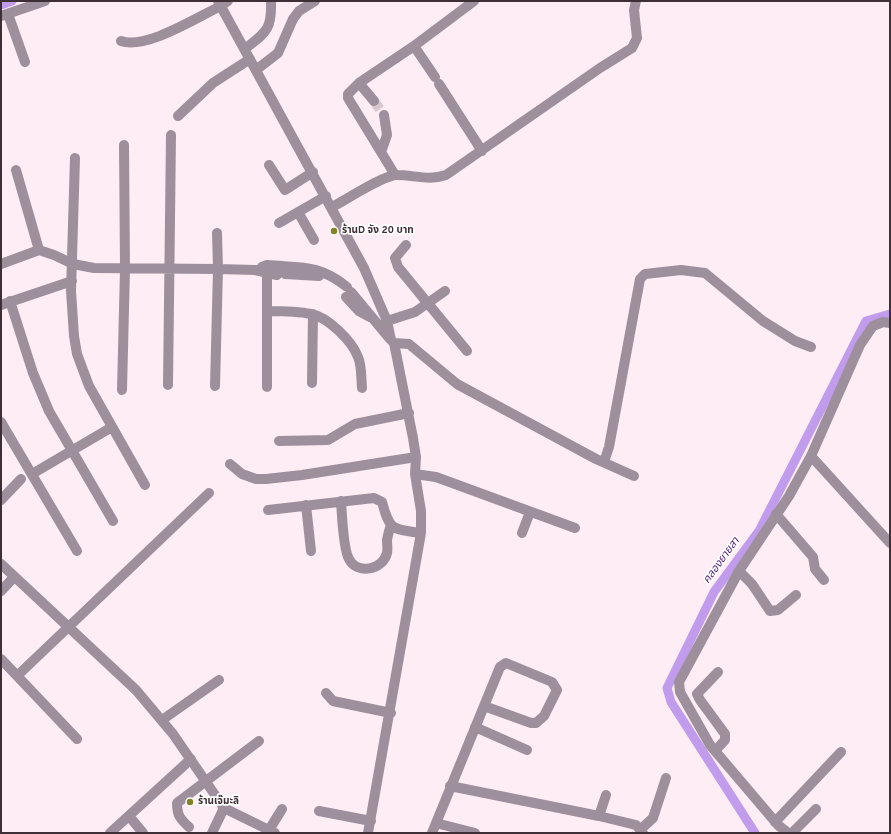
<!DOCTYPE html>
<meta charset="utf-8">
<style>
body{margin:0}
#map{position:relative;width:891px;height:834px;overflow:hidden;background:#feedf4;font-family:Overpass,sans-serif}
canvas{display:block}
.frame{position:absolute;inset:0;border:2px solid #3e2f36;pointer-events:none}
</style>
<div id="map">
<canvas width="891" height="834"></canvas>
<div class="frame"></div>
</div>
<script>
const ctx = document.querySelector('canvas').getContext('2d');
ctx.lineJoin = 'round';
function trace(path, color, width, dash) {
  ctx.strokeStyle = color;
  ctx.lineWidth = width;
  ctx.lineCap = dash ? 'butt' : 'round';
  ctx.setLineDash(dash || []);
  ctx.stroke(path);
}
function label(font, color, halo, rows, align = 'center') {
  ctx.font = font + ' Overpass,"Noto Sans Thai",sans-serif';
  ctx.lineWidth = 3.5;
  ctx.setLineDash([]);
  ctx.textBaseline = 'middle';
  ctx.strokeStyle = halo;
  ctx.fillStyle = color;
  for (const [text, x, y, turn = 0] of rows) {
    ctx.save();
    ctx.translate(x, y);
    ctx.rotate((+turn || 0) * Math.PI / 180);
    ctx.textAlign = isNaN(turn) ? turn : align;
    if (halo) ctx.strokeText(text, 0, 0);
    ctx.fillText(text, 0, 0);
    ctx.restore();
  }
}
const canal = new Path2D(`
 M1 5 12 1
 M755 833 671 702 667 688 714 592 759 531 866 321 890 314`);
const minorTunnel = new Path2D(`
 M374 101 384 115`);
const minor = new Path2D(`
 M218 1 364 268 387 321 391 340 394 343 413 438 416 457 415 474 421 511V533L368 833
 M8 14 25 62
 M1 16 45 1
 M121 41C146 50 197 17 221 6L228 1
 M414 46 474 1
 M245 49C266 32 272 30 271 1
 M256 70 278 53 293 19 299 11 315 1
 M359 83 374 101
 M439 84 482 151
 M178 116 213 83 250 59
 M381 152 387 135 384 115
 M75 158 71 291 74 336 77 354 89 386 145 485
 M269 165 285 190 313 172
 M16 170 39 250
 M395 175 348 98V94L359 83 414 46 435 77
 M332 207C346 200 383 175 397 175 414 175 429 181 446 175L600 68 632 48 637 38 634 10 636 1
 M298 212 314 240
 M279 223 326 196
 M406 245 395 258 398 267 467 351
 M1 264 39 250 54 255 73 264 94 268 218 269 255 270 277 275
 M262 267 267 265C301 268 319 264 347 287
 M285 274 319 276
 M351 292 390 339
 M346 297 359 311 370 317
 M10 301 33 373 49 411 113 521
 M1 305 72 281
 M268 311C282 311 297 311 311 314 328 317 352 341 358 357 362 366 361 378 362 388
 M387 321 415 312 445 291
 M394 343 409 344 457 384 596 459 634 476
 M312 383 313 314
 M168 385 171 135
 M215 386 218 269 217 233
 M267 387V265
 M122 390 125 269 124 145
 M1 422 77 551
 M279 441 328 440 355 424 409 413
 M811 456 890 543
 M604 462 609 447 640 279 645 274 681 270 705 273 763 321 795 341 811 347
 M230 464 242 474 256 479H266L302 475 416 457
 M32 474 112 427
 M415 474 436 477 575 528
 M1 500 21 479
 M341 501C342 514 343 549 349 559 357 575 383 570 387 553 388 549 387 544 387 540 388 535 389 530 391 525
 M306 505 311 551
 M268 510 374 498 382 502C390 531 392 529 421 533
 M776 514 813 557 815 569 824 580
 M522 533 530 512
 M1 564 136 690 173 734 224 808 275 833
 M739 571 752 584 770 611 778 610 796 595
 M1 591 14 577
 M1 659 77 739
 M17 676 209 493
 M326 693 333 701 391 713
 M162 720 219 680
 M475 727 527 750
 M715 751 725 740V734L700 700 697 694 718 672
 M450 786 599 816 636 825 643 833
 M319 811 371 821
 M129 816 143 833
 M599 816 606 795
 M775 822 841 752
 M436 823 475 833
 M189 827C180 819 177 815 177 803L259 741
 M641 829 653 818 666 778
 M269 830 282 809
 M110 833 191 759
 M212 833 224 808
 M432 833 500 667 506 663 552 682 557 690 544 716 536 723H531L484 706
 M788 833 778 825 710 745 680 692 679 682 739 571 789 496 811 456 860 345 873 326 883 322 890 323
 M792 833 816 809`);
const markers = [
 [334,231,4,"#848129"],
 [190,802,4,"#848129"]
];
const poiNames = [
 ["ร้านD จัง 20 บาท",342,231],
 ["ร้านเจ๊มะลิ",198,802]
];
const waterNames = [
 ["คลองยายสา",722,561,-54]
];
trace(canal, '#c19cec', 9);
trace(minorTunnel, '#d8c7ce', 10, [10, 5]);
trace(minor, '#9d909c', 10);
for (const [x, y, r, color] of markers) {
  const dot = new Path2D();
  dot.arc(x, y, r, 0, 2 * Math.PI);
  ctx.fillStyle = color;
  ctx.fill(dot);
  trace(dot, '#fff', 1.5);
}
label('bold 10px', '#3e2f36', '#fff', poiNames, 'left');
label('italic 11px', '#501e7a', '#fff', waterNames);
</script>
